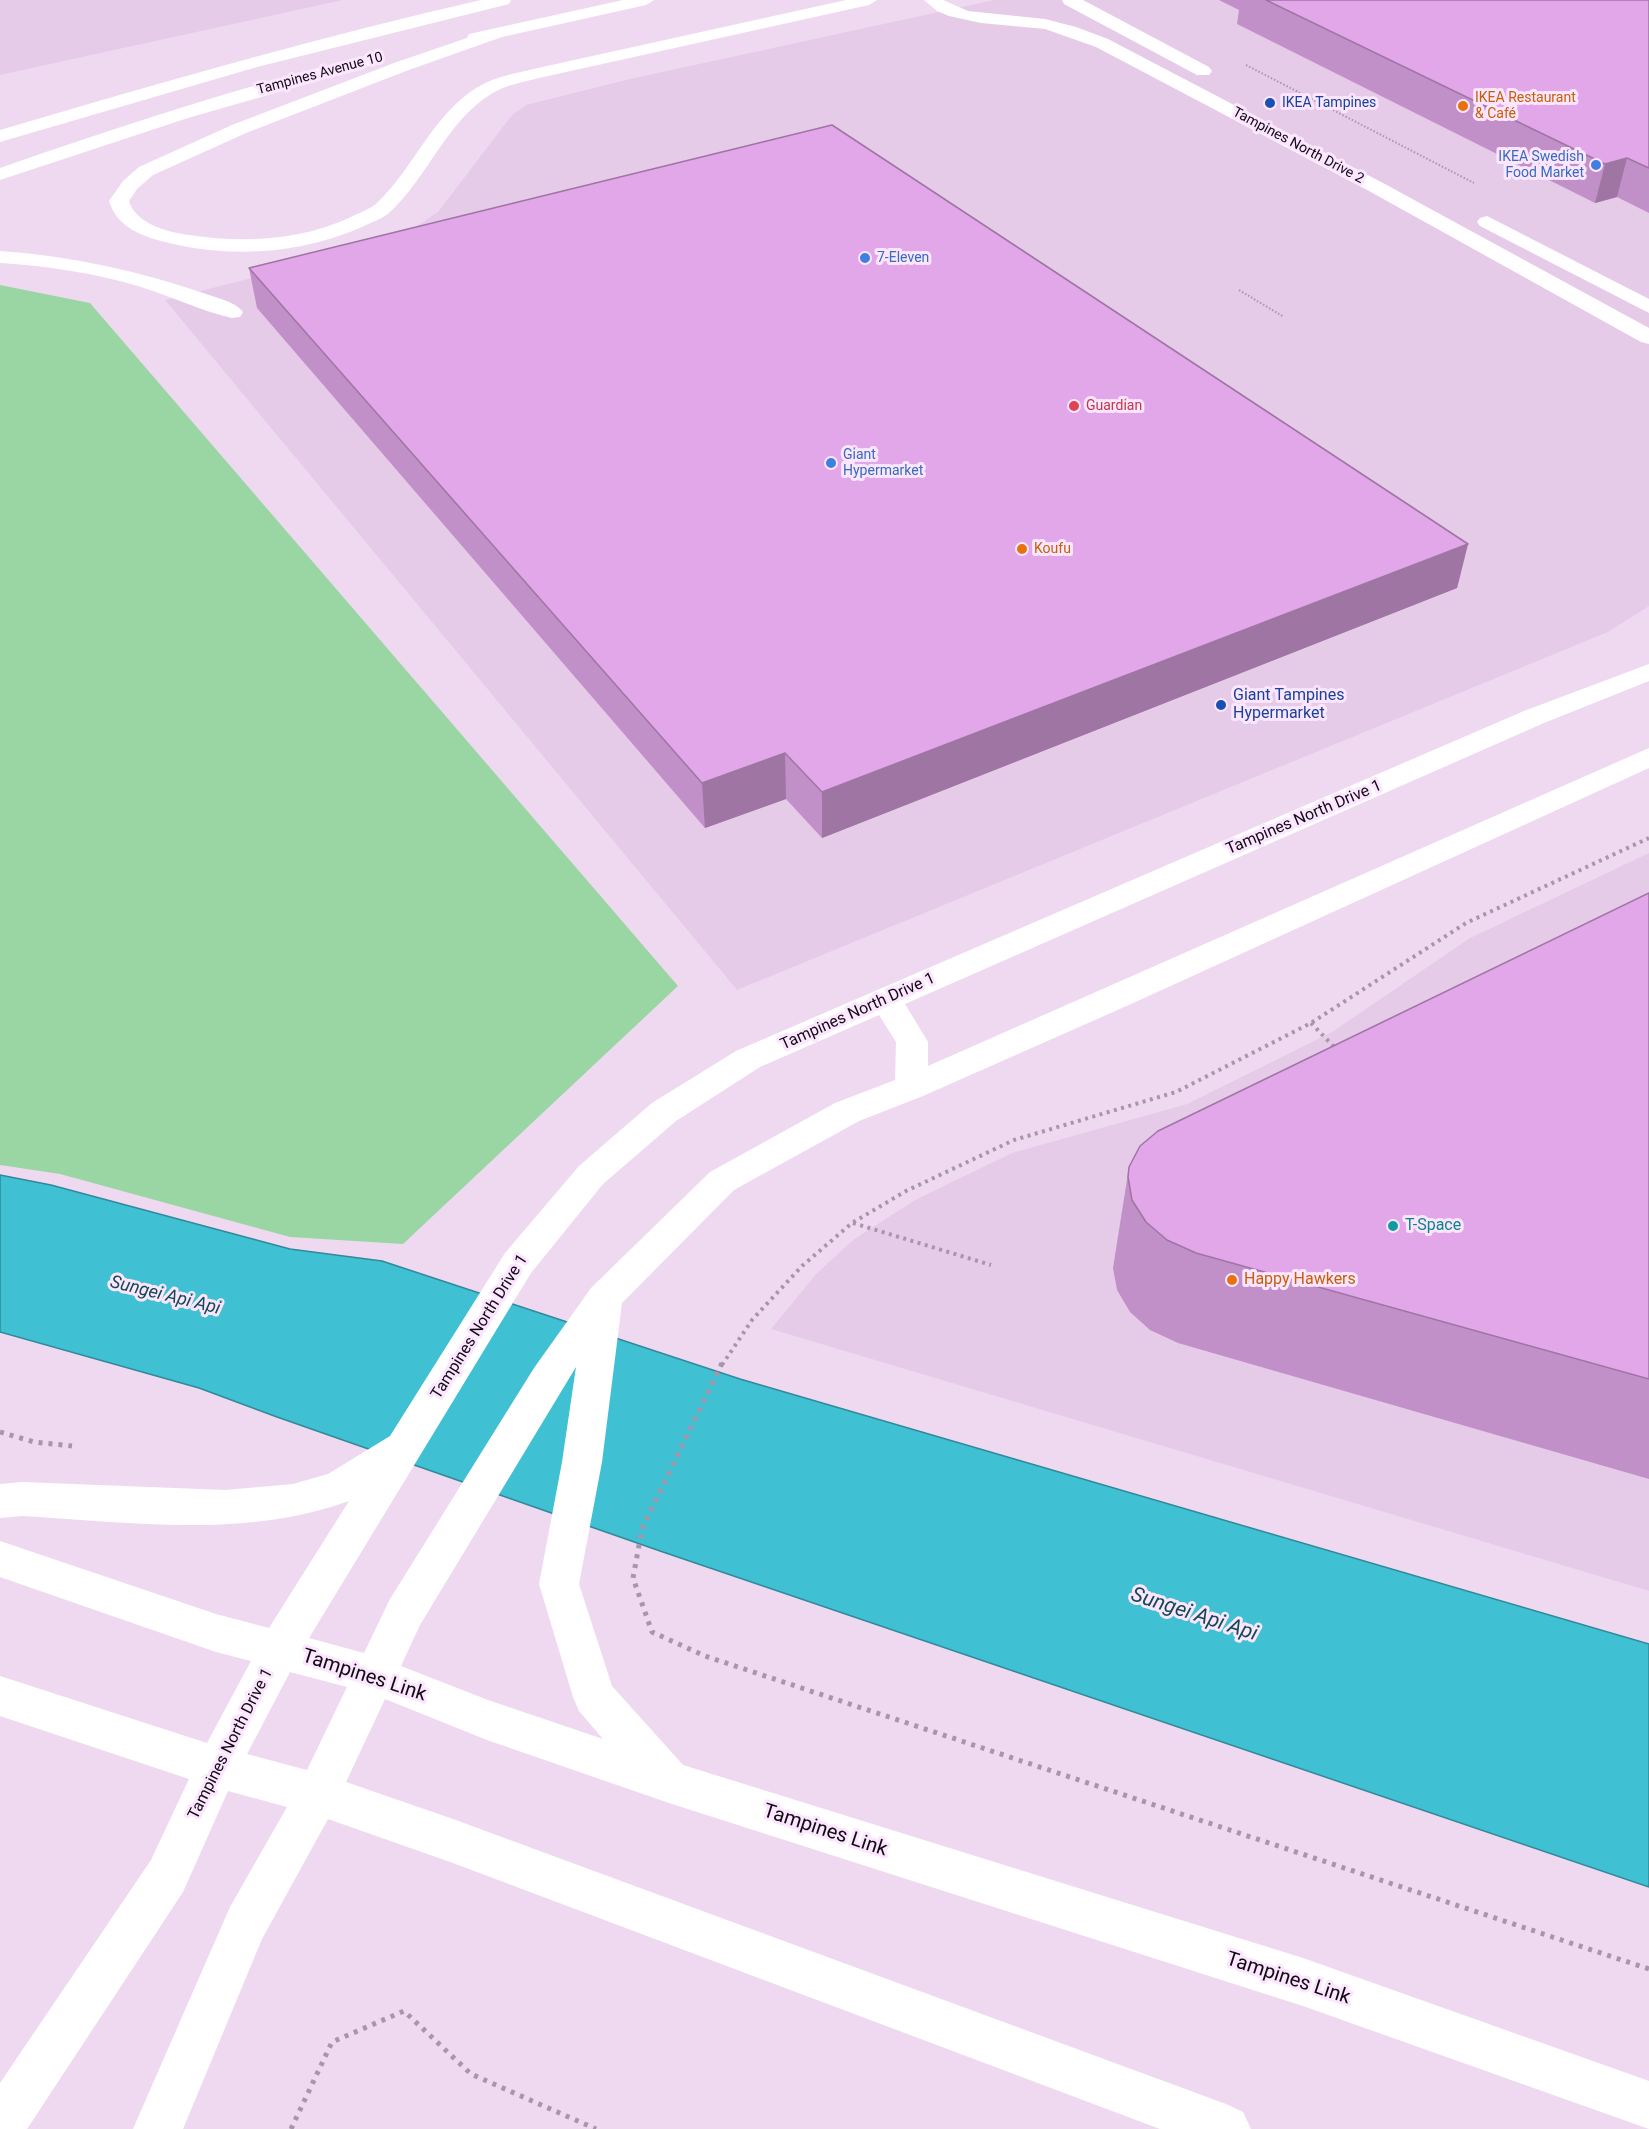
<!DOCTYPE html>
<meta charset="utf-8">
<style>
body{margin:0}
canvas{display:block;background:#efd9f1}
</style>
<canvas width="1649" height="2129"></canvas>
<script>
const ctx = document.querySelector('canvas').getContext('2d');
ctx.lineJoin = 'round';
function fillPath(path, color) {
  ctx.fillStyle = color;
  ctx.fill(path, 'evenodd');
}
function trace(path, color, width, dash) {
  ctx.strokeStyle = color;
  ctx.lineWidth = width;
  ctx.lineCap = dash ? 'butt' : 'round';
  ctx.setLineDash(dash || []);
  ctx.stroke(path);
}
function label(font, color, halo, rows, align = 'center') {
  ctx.font = font + ' Roboto,sans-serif';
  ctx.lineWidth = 6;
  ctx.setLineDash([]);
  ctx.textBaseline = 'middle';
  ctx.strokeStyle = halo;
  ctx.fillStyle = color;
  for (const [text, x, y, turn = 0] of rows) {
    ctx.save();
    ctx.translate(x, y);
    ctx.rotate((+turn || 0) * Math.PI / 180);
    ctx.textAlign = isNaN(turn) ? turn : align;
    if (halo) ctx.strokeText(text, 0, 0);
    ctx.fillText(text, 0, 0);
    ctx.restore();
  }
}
const built = new Path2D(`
 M0 0H343L0 75Z
 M994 0H1649V606L1608 632 737 990 165 300 315 262 411 230 438 212 512 115 526 105 630 79Z
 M1649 853V1591L771 1329 816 1274 853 1240 915 1200 1012 1153 1187 1104 1332 1032 1470 938Z`);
const green = new Path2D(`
 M0 285 90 303 678 986 403 1244 290 1237 60 1174 0 1165Z`);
const water = new Path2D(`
 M0 1175 51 1185 290 1249 382 1261 740 1379 1649 1644V1887L660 1551 277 1417 199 1388 0 1332Z`);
const pathFar2 = new Path2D(`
 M1246 65 1474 183
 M1239 290 1284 317`);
const pathFar1 = new Path2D(`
 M1311 1023 1337 1050
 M853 1223 991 1265
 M722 1365 752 1320 802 1266 852 1223 906 1191 1014 1140 1176 1092 1311 1023 1466 923 1649 838`);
const path = new Path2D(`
 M722 1363 642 1529 633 1578 652 1632 705 1656 1649 1969
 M0 1432 34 1442 72 1446
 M291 2129 332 2042 404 2011 471 2074 596 2129`);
const lane = new Path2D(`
 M0 251C71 256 139 271 206 294 217 298 236 302 243 312L240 317 232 318C201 311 171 296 141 287 95 273 48 266 0 263Z`);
const street = new Path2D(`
 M924 0H943L968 11 1045 19 1076 27 1108 39 1383 183 1649 328V344L1641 342 1369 191 1096 47 1045 29 981 23 949 16 937 11Z
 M1062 0H1083L1209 67 1212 71 1209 75H1197L1064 4Z
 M1487 216 1649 299V313L1480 226 1477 222 1480 218Z`);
const secondary = new Path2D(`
 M1649 664V681L1544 723 905 1004 928 1042V1066L1649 748V768L1131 1004 923 1096 859 1121 734 1190 622 1303 602 1462 579 1584 612 1686 683 1765 1303 1958 1649 2081V2129L1303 2006 669 1803 487 1740 385 1699 346 1782 453 1819 1226 2104 1243 2112 1251 2129H1160L453 1863 328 1819 262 1939 183 2129H133L230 1907 287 1807 228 1791 183 1892 27 2129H0V2083L151 1860 189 1779 0 1716V1676L207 1743 251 1661 216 1652 0 1577V1541L216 1614 269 1628 349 1501C245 1539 130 1522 22 1516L0 1518V1484L22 1482 225 1490 293 1484 328 1474 390 1436 505 1253 579 1166 652 1103 736 1051 1524 711ZM879 1015 896 1042 895 1080 835 1103 710 1172 591 1288 534 1368 390 1599 364 1653 309 1638 531 1273 603 1184 676 1121 760 1067ZM576 1367 562 1462 539 1584 573 1697 579 1711 603 1739 488 1700 401 1666 420 1625ZM290 1672 347 1687 307 1770 247 1754Z`);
const primary = new Path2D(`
 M481 0H511L509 4 257 67 0 142V130C159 83 319 37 481 0Z
 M623 0H654L646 5 502 37 406 71 246 133 153 175 137 189 129 201C136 224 167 232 189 235 243 243 298 241 349 218 358 213 369 210 377 203 414 168 433 114 478 87 496 76 518 73 538 68L846 0H877L869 5 539 78C523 82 505 85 491 94 446 122 428 177 390 212 383 219 371 222 362 227 306 252 239 258 178 245 150 239 118 231 109 201L123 181 139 167 232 125 394 63 467 38 469 34Z
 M366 56 372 57 375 61 372 65 188 118 0 180V168C121 126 242 86 366 56Z`);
const wall = new Path2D(`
 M1219 0H1649V213L1617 197 1595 203 1237 24 1239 10Z
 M249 268 1468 544 1457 588 822 838 786 799 705 828 257 308Z
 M1649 893V1479L1178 1343 1150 1330 1130 1312 1117 1290 1113 1268 1129 1167Z`);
const shadedWall = new Path2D(`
 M1627 158 1617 197 1595 203 1605 164Z
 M1468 544 1457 588 822 838V792Z
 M785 753 786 799 705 828 702 783Z`);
const building = new Path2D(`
 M1266 0H1649V168L1627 158 1605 164Z
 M832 125 1468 544 822 792 785 753 702 783 249 268Z
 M1649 893V1379L1196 1253 1167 1240 1146 1222 1132 1200 1128 1177 1129 1167 1140 1146 1158 1131Z`);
const markers = [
 [1270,103,6,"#1a4fb4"],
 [1463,106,6,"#e8710a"],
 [1596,165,6,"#3f7fe0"],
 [865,258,6,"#3f7fe0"],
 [1074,406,6,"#e0444e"],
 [831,463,6,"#3f7fe0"],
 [1022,549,6,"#e8710a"],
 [1221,705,6,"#1a4fb4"],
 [1393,1226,6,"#0f9aa8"],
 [1232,1280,6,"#e8710a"]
];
const farStreetnames = [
 ["Tampines Avenue 10",320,74,-15],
 ["Tampines North Drive 2",1298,146,28]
];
const farFoodnames = [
 ["IKEA Restaurant",1475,98],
 ["& Café",1475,114],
 ["Koufu",1034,549]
];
const farTransitnames = [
 ["IKEA Tampines",1282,103]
];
const farShopnames = [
 ["IKEA Swedish",1584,157,"right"],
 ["Food Market",1584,173,"right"],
 ["7-Eleven",877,258],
 ["Giant",843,455],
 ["Hypermarket",843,471]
];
const farHealthnames = [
 ["Guardian",1086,406]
];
const transitNames = [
 ["Giant Tampines",1233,696],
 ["Hypermarket",1233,714]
];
const streetNames = [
 ["Tampines North Drive 1",1304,818,-23],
 ["Tampines North Drive 1",858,1012,-24],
 ["Tampines North Drive 1",480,1327,-58],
 ["Tampines North Drive 1",231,1744,-63]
];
const cultureNames = [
 ["T-Space",1405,1226]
];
const foodNames = [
 ["Happy Hawkers",1244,1280]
];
const waterNames = [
 ["Sungei Api Api",165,1296,14]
];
const nearStreetnames = [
 ["Tampines Link",364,1676,18],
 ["Tampines Link",825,1831,18],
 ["Tampines Link",1288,1979,18]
];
const nearWaternames = [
 ["Sungei Api Api",1194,1615,18]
];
fillPath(built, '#e6cbe9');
fillPath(green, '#9ad6a3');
fillPath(water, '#3fc0d3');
trace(water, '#318999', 1.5);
trace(pathFar2, '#a796a9', 2, [1.5, 2]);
trace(pathFar1, '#a796a9', 4, [3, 4.5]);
trace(path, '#a796a9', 5, [4, 6]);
fillPath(lane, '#fff');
fillPath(street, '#fff');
fillPath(secondary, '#fff');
fillPath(primary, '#fff');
fillPath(wall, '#c290c8');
fillPath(shadedWall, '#9e75a3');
fillPath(building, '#e2a7e9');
trace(building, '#9e75a3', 1.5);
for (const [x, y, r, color] of markers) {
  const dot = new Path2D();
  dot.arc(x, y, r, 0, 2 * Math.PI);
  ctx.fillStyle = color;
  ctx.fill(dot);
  trace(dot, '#fce6ff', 2);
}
label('14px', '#110a12', '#fce6ff', farStreetnames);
label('14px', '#c56008', '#fce6ff', farFoodnames, 'left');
label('14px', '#164399', '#fce6ff', farTransitnames, 'left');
label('14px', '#366cbe', '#fce6ff', farShopnames, 'left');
label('14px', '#be3a42', '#fce6ff', farHealthnames, 'left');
label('16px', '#164399', '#fce6ff', transitNames, 'left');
label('16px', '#110a12', '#fce6ff', streetNames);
label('16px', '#0d838f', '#fce6ff', cultureNames, 'left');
label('16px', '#c56008', '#fce6ff', foodNames, 'left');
label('italic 18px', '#124a51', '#fce6ff', waterNames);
label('20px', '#110a12', '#fce6ff', nearStreetnames);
label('italic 21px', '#124a51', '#fce6ff', nearWaternames);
</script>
